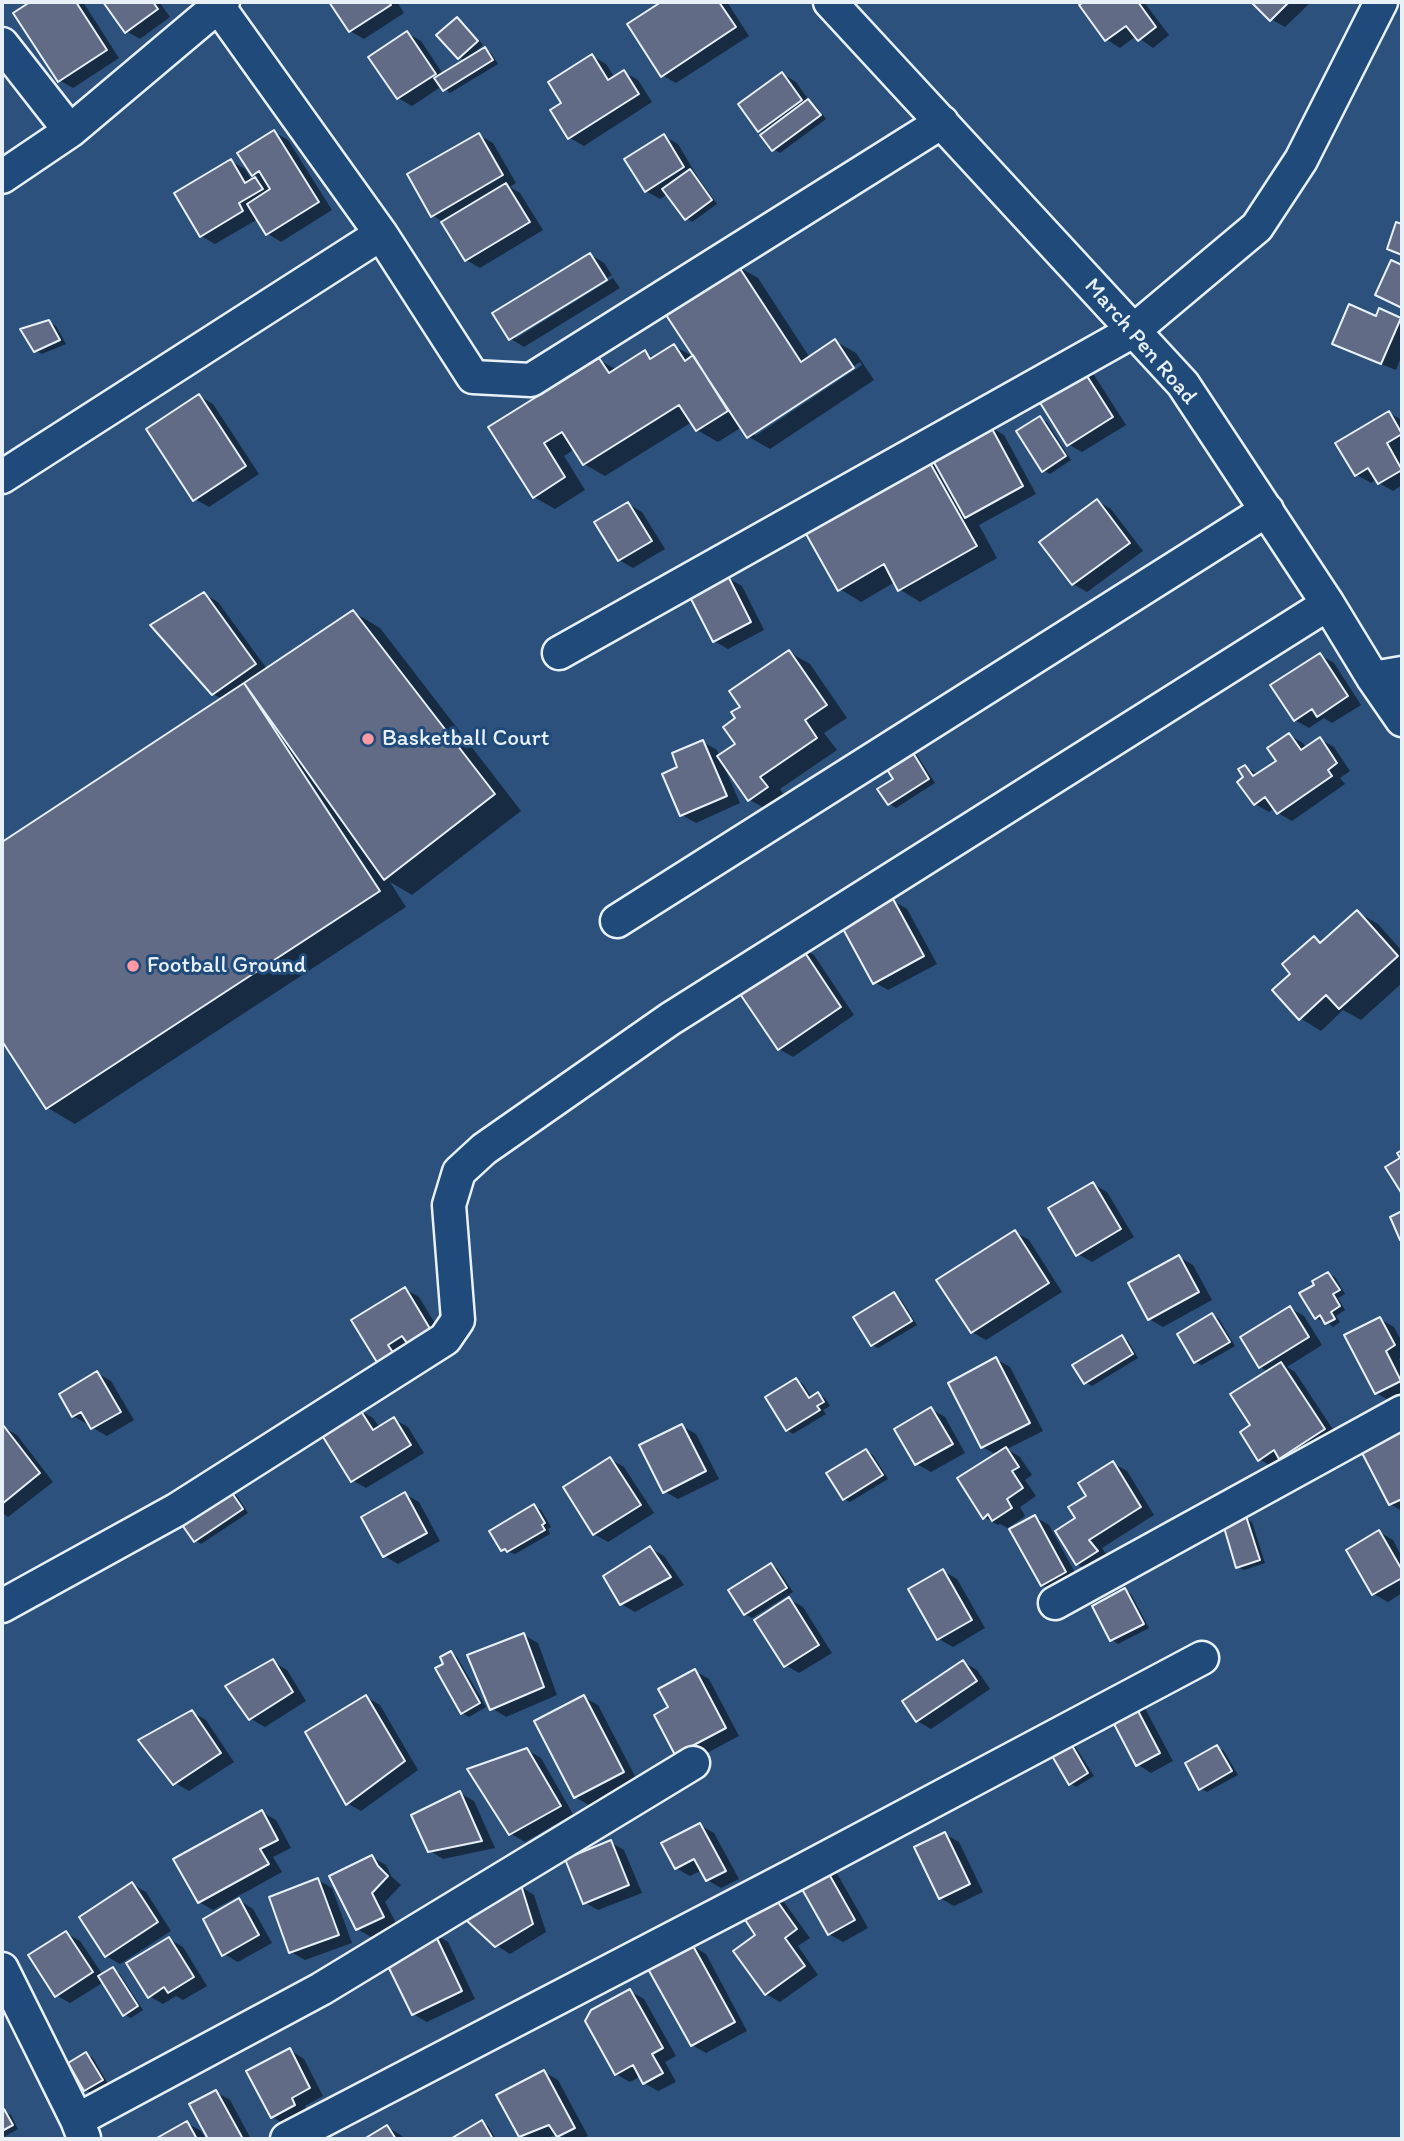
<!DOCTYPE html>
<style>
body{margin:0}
#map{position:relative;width:1404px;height:2141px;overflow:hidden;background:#2c517c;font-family:Itim,sans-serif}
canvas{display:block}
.frame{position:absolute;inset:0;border:4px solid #e8f1f8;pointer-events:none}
</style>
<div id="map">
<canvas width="1404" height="2141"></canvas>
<div class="frame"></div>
</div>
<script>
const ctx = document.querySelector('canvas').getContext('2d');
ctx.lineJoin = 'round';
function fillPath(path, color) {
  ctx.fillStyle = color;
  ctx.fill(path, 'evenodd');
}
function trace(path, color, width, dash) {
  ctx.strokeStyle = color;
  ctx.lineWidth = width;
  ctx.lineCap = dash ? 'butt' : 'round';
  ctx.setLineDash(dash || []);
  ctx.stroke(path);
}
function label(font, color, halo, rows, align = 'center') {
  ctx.font = font + ' Itim,sans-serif';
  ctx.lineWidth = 6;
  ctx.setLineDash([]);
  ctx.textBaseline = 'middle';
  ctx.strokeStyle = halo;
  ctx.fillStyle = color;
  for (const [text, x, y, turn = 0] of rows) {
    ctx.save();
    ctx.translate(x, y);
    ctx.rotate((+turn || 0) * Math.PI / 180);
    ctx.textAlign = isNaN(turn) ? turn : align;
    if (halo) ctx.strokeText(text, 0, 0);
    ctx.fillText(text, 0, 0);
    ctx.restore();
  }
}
const shadow = new Path2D(`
 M33 2H83L119 58 73 88 59 80 16 13Z
 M105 2H163L160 3 170 17 140 39 126 31Z
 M331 2H397L404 13 364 39 350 31Z
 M664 2H727L749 36 676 83 662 75 629 25Z
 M1087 2H1144L1169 35 1153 48 1136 36 1120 48 1106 39 1081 6Z
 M1253 2H1311L1285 27 1271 19Z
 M457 19 464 23 483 45 473 54 474 55 485 49 491 53 498 64 450 93 442 86 412 106 398 98 407 33 421 41 443 74 465 61 459 57Z
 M592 56 606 64 615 78 624 72 638 80 652 102 584 146 570 138 564 103Z
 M783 74 796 82 810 102 815 105 826 119 780 153 773 149 765 134 759 131Z
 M274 132 288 140 332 210 281 242 267 233 258 219 215 244 201 236 231 161 245 169 252 181 258 177 253 174Z
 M479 135 493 143 516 183 510 187 520 193 543 230 480 268 466 260 443 222 432 215Z
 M664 136 678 144 697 176 717 204 692 222 686 218 668 194 660 199 646 191Z
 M591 255 604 263 612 275 515 335V339L613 278 620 288 524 347 511 339Z
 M737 266 758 278 810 358 835 341 856 353 874 380 770 449 749 437 742 427 718 442 697 430 692 422 605 476 584 464 575 449 564 456 585 490 555 509 534 497 491 428 599 360 617 370 645 353 655 358 674 346 698 359ZM860 362 862 365 755 436V431Z
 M1380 311 1402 320V355L1396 370 1348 351 1334 343 1377 318Z
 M49 322 56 326 66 344 42 354 35 350Z
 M1080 367 1094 375 1126 425 1082 452 1068 444Z
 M199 396 213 404 259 474 209 507 195 499Z
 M1389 413 1402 420V450L1400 451 1402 455V485L1393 491 1379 483 1377 479 1371 483 1357 475Z
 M1040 418 1047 422 1071 460 1050 474 1043 470Z
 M990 427 1004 435 1036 494 979 525 997 558 920 602 899 589 895 582 861 602 840 589 803 526Z
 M1097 501 1111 509 1143 551 1087 592 1073 584Z
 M628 504 642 512 665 549 633 568 619 560Z
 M728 578 742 586 764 630 728 649 714 641Z
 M204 594 218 602 267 669 353 612 380 628 521 811 412 895 390 882 406 907 75 1124 48 1108 2 1038V844L222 699 213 694Z
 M789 652 810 664 847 718 824 733 837 750 780 789 788 800 771 812 750 800 723 764 740 803 696 823 682 815 680 768 703 742 717 750 719 756 738 744V719L742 707Z
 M1320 655 1334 663 1361 705 1332 723 1324 718 1309 728 1295 720Z
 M1289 735 1303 743 1306 748 1320 739 1334 747 1350 771 1340 778 1345 784 1292 821 1278 813 1274 808 1269 812 1255 804 1246 778 1245 767 1259 775 1278 761Z
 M913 749 935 783 896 808 890 804 895 779Z
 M893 901 907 909 937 964 888 990 874 982Z
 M1357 912 1378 924 1402 951V983L1361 1020 1343 1010 1321 1031 1300 1018 1293 974 1314 938 1323 943Z
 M800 947 814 955 854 1015 793 1057 779 1049Z
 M1093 1184 1107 1192 1134 1237 1092 1262 1078 1254Z
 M1015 1232 1029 1240 1062 1292 986 1340 972 1332Z
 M1179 1257 1193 1265 1212 1300 1163 1327 1149 1319Z
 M1328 1274 1335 1277 1345 1294 1338 1298 1345 1310 1336 1316 1340 1322 1333 1327 1325 1320 1322 1321 1316 1318 1317 1285Z
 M405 1289 419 1297 445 1340 394 1370 353 1320Z
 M894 1294 900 1298 917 1325 878 1348 872 1345Z
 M1290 1308 1304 1316 1322 1345 1287 1367 1295 1372 1338 1437 1273 1467 1259 1459 1269 1372 1260 1367Z
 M1212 1315 1219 1319 1235 1346 1202 1365 1195 1362Z
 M1380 1319 1394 1327 1402 1342V1357L1399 1359 1402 1366V1395L1390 1401 1376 1393Z
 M1122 1337 1128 1341 1138 1358 1092 1386 1085 1382Z
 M996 1359 1010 1367 1043 1431 1007 1449 1020 1457 1032 1475 1025 1480 1036 1496 1020 1507 1025 1516 1008 1528 1000 1524 998 1525 984 1517 997 1455 982 1447Z
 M97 1373 111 1381 134 1420 107 1436 93 1428 90 1422 87 1424 73 1416Z
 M796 1380 803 1384 812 1398 818 1394 825 1398 830 1406 823 1410 826 1414 793 1434 787 1430Z
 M931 1409 945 1417 965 1453 931 1472 917 1464Z
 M359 1410 373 1418 380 1428 394 1419 408 1427 424 1453 366 1488 352 1480Z
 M682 1426 696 1434 719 1479 678 1499 664 1491Z
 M3 1427 17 1435 53 1482 8 1517 2 1513Z
 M1402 1433V1511L1390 1504 1364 1452Z
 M866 1451 873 1455 888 1479 850 1502 844 1499Z
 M610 1459 624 1467 654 1513 608 1542 594 1534Z
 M1113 1463 1127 1471 1154 1515 1102 1548 1110 1560 1091 1572 1077 1564V1519L1089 1496Z
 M230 1492 237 1496 248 1513 201 1544 195 1540Z
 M405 1494 419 1502 440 1541 398 1564 384 1556Z
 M534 1506 541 1510 551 1527 548 1529 550 1534 515 1554 502 1550Z
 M1035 1517 1049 1525 1079 1580 1056 1593 1042 1585Z
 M1245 1518 1252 1522 1265 1563 1244 1570 1238 1567Z
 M1379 1532 1393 1540 1402 1557V1593L1388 1602 1374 1594Z
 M650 1548 664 1556 684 1585 635 1612 621 1604Z
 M771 1565 777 1568 793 1592 752 1618 745 1614Z
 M943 1571 957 1579 985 1628 953 1647 939 1639Z
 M1125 1590 1131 1594 1149 1628 1118 1644 1112 1640Z
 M789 1599 803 1607 832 1653 799 1673 785 1665Z
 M524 1635 538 1643 557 1695 506 1717 492 1708Z
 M451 1653 457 1657 486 1707 469 1717 462 1713 446 1665Z
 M272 1661 287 1670 306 1701 265 1727 251 1719 228 1686Z
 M963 1662 977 1670 990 1689 931 1729 917 1721Z
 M695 1671 709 1679 739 1736 690 1762 676 1754 671 1708Z
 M366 1697 380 1705 418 1770 361 1811 347 1803Z
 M584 1697 598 1705 637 1780 589 1805 575 1797Z
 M1140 1699 1173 1761 1151 1773 1137 1764 1104 1701Z
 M192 1712 206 1720 234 1762 189 1791 175 1783Z
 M1073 1743 1094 1776 1076 1787 1070 1783 1050 1749Z
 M1217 1747 1224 1751 1238 1775 1207 1792 1200 1788Z
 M527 1750 541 1758 573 1814 525 1842 511 1834Z
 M460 1793 474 1801 495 1848 443 1859 429 1850Z
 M262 1812 276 1820 291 1848 273 1857 282 1872 213 1910 199 1902Z
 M700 1825 714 1833 739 1879 721 1888 707 1880 702 1870 690 1876 676 1868Z
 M945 1834 959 1842 983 1892 954 1906 940 1898Z
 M610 1842 624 1850 642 1893 598 1910 584 1902Z
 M372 1857 386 1865 391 1876 401 1885 385 1902 397 1925 371 1937 357 1929Z
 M835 1870 868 1928 843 1942 829 1934 797 1876Z
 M318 1880 332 1888 352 1943 305 1960 291 1952Z
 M132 1884 146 1892 171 1931 120 1964 106 1956Z
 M521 1887 534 1895 546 1932 510 1954 496 1945Z
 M770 1894 784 1902 810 1938 798 1946 818 1975 780 2002 766 1994 758 1936Z
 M239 1900 253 1909 272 1943 238 1962 224 1954Z
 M66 1933 80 1941 103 1975 113 1969 119 1973 143 2010 131 2018 125 2015 104 1982 70 2003 56 1995Z
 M434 1934 448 1942 475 1999 427 2022 413 2014Z
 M169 1939 183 1947 207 1986 183 2000 176 1996 163 2004 149 1996Z
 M692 1946 706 1954 747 2031 706 2053 692 2045Z
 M630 1991 644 1999 676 2056 665 2062 676 2082 658 2091 644 2083 641 2076 630 2082 616 2074Z
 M290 2050 304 2059 323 2096 305 2106 308 2113 286 2125 272 2117Z
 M86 2054 93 2058 108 2084 92 2093 85 2090Z
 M544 2072 558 2080 588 2136 581 2139H563L557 2134 545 2139H527L520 2135Z
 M216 2092 230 2100 251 2139H210L192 2104Z
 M4 2111 11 2115 18 2129 2 2138V2112Z
 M482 2122 488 2126 496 2139H455Z
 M187 2123 201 2131 206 2139H158Z
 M387 2127 401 2135 404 2139H367Z`);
const building = new Path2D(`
 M30 2H76L107 50 58 82 13 13Z
 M103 2H153L158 9 125 33Z
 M329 2H389L391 5 349 32Z
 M661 2H719L736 27 661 77 627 24Z
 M1084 2H1138L1156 27 1138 41 1126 26 1105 41 1079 5Z
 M1251 2H1289L1270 21Z
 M457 17 478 41 458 59 436 35Z
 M407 31 436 74 397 99 368 57Z
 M485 47 493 60 443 91 434 78Z
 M592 54 608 80 624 70 639 94 568 139 550 110 561 103 548 82Z
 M782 72 802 100 758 132 738 104Z
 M808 99 821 115 772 151 760 135Z
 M274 130 319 202 266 235 247 204 270 189 259 171 252 176 237 153Z
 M479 133 503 175 431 217 407 174Z
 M664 134 684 167 645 192 624 159Z
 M231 159 245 183 255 177 263 189 239 203 243 211 200 237 174 193Z
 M690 169 712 200 685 220 662 189Z
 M506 183 530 222 465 261 441 222Z
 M1396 222 1402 224V255L1387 249Z
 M590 253 607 280 509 340 492 313Z
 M1391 260 1402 265V308L1375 295Z
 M737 264 801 362 835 339 854 368 747 438 664 312Z
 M1349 304 1376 316 1379 308 1401 318 1381 364 1332 344Z
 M49 320 60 340 34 352 20 329Z
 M674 344 685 361 693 355 728 411 696 431 679 405 583 465 562 432 544 443 565 477 533 498 488 427 599 358 609 373 645 350 650 359Z
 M1080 365 1113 417 1067 446 1034 393Z
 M199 394 246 466 193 501 146 429Z
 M1389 411 1402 434 1387 443 1402 470 1378 484 1368 468 1355 476 1335 443Z
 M1040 416 1066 456 1042 472 1016 431Z
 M990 425 1023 486 965 518 931 457Z
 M925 454 977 546 898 591 884 564 838 591 801 525Z
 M1097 499 1130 543 1072 585 1039 542Z
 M628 502 652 541 618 561 594 522Z
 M728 576 751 622 713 642 689 595Z
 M204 592 256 664 212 695 150 625Z
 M353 610 495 794 384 880 244 683Z
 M789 650 827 705 805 720 817 738 760 777 768 787 748 801 717 756 735 744 723 727 735 718 731 712 740 707 729 691Z
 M1320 653 1348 696 1317 717 1312 709 1294 721 1270 685Z
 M244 683 380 891 46 1109 2 1041V842Z
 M1289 733 1301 750 1320 737 1337 763 1328 770 1332 776 1277 814 1265 797 1254 805 1237 782 1243 777 1238 769 1245 765 1253 776 1276 761 1267 748Z
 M703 740 727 796 680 816 662 774 677 767 672 753Z
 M907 743 929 779 888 805 877 789 893 779 881 760Z
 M893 899 924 956 873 984 842 927Z
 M1357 910 1398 956 1339 1009 1326 995 1299 1020 1272 990 1290 974 1282 964 1314 936 1320 943Z
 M800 945 841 1007 778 1050 736 988Z
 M1402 1150V1194L1385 1167 1400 1158 1397 1153Z
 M1093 1182 1121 1229 1076 1256 1048 1208Z
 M1402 1211V1238L1400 1240 1390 1217Z
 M1015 1230 1049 1283 971 1333 936 1280Z
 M1179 1255 1199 1292 1148 1320 1128 1283Z
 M1328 1272 1340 1290 1333 1294 1340 1306 1331 1312 1335 1319 1325 1324 1320 1315 1315 1319 1299 1293 1314 1285 1312 1281Z
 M405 1287 432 1332 409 1346 402 1336 388 1345 394 1354 378 1364 351 1320Z
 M894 1292 912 1321 871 1346 853 1317Z
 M1290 1306 1309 1337 1259 1368 1240 1337Z
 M1212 1313 1230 1342 1194 1363 1177 1334Z
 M1380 1317 1395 1345 1386 1351 1401 1381 1375 1394 1344 1335Z
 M1122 1335 1133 1354 1084 1384 1072 1365Z
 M996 1357 1030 1423 981 1448 948 1383Z
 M1281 1362 1325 1429 1279 1459 1274 1450 1258 1461 1240 1432 1250 1425 1230 1394Z
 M97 1371 121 1412 91 1429 81 1412 72 1417 59 1394Z
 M796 1378 809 1398 818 1392 824 1402 817 1406 820 1410 786 1431 765 1397Z
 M931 1407 953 1444 915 1465 894 1429Z
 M359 1408 373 1430 394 1417 411 1445 351 1482 320 1432Z
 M682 1424 706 1471 663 1493 639 1445Z
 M3 1425 40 1473 2 1504V1426Z
 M1402 1431V1499L1389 1505 1361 1451Z
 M1006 1447 1019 1467 1012 1471 1023 1488 1007 1499 1012 1508 992 1521 988 1514 983 1519 957 1478Z
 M866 1449 883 1475 843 1500 826 1473Z
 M610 1457 641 1505 593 1535 563 1487Z
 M1113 1461 1141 1507 1089 1540 1098 1551 1076 1565 1055 1531 1075 1518 1068 1507 1086 1496 1078 1483Z
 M230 1490 243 1509 194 1542 180 1522Z
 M405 1492 427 1533 383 1557 361 1517Z
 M534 1504 545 1523 542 1525 545 1530 507 1552 505 1549 501 1551 489 1531Z
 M1035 1515 1066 1572 1041 1586 1009 1529Z
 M1246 1516 1260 1560 1236 1568 1223 1524Z
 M1379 1530 1402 1570V1578L1372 1595 1346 1550Z
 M650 1546 671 1577 620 1605 603 1576Z
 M771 1563 787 1588 744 1615 728 1590Z
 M943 1569 972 1620 937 1640 908 1589Z
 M1125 1588 1144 1624 1110 1641 1092 1606Z
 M789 1597 819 1645 784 1667 754 1620Z
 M524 1633 544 1687 490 1710 467 1655Z
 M451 1651 480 1703 461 1714 435 1668 443 1664 440 1657Z
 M273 1659 293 1692 249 1720 225 1686Z
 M963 1660 977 1681 916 1722 902 1701Z
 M695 1669 726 1728 675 1755 654 1715 668 1707 658 1689Z
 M1126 1688 1160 1753 1136 1766 1102 1701Z
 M366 1695 405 1761 346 1805 305 1732Z
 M584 1695 624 1772 574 1798 534 1721Z
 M192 1710 221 1753 173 1785 138 1740Z
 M1067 1737 1088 1773 1069 1785 1048 1749Z
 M1217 1745 1232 1771 1199 1790 1185 1763Z
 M527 1748 561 1806 509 1835 467 1769Z
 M460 1791 482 1841 428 1852 411 1815Z
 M262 1810 278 1840 260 1849 269 1864 198 1903 173 1859Z
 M700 1823 726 1871 706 1881 694 1859 675 1869 661 1843Z
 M945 1832 970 1884 939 1899 914 1847Z
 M611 1840 629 1885 583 1904 565 1859Z
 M372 1855 378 1866 388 1876 372 1893 384 1917 356 1930 329 1876Z
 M821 1860 855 1920 828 1935 794 1875Z
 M318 1878 339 1935 289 1953 269 1897Z
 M132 1882 158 1922 105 1957 79 1917Z
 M521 1885 533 1924 495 1947 466 1920Z
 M770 1891 797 1929 785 1938 805 1966 765 1995 733 1951 755 1935 740 1912Z
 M239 1898 259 1935 222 1956 203 1919Z
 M66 1931 93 1972 55 1997 28 1955Z
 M434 1932 462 1991 412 2015 383 1956Z
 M169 1937 194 1977 168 1993 164 1987 148 1998 126 1963Z
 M692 1944 735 2022 691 2046 648 1969Z
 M113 1967 138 2006 123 2016 98 1976Z
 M630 1989 663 2048 652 2054 663 2073 643 2084 633 2065 615 2075 585 2021 591 2010Z
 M290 2048 310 2088 292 2098 295 2105 271 2118 246 2071Z
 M86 2052 103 2080 84 2091 68 2063Z
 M544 2070 575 2128 557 2137 549 2125 519 2137 496 2095Z
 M216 2090 243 2139H208L189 2104Z
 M4 2109 13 2125 2 2131V2110Z
 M482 2120 493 2139H453L452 2138Z
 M187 2121 197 2139H155Z
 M387 2125 396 2139H364Z`);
const street = new Path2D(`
 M830 2 1183 384 1328 604 1373 678 1402 720
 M218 6 381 234 473 377 531 380 942 122
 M2 44 70 131
 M2 177 70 131 223 2
 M2 477 381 234
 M559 653 1133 331 1257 227 1301 160 1381 2
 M1373 678 1402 673
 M617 921 1267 510
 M1055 1603 1402 1412
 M2 1606 176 1510 445 1339 458 1320 449 1205 459 1172 484 1149 670 1019 1328 604
 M2 1969 77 2120 84 2138
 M77 2120 321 1989 693 1763
 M287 2139 794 1875 1202 1658`);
const markers = [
 [368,739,7,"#ff9aa2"],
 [133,966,7,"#ff9aa2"]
];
const streetNames = [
 ["March Pen Road",1140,342,49]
];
const poiNames = [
 ["Basketball Court",382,739],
 ["Football Ground",147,966]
];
fillPath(shadow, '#0007');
fillPath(building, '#626b85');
trace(building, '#e8f1f8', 2);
trace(street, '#e8f1f8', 37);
trace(street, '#1f4a7a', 32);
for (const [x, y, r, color] of markers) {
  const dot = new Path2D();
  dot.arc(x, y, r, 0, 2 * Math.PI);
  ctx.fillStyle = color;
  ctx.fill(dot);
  trace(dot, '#1f4a7a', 2.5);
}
label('23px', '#e8f1f8', '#1f4a7a', streetNames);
label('23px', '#e8f1f8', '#1f4a7a', poiNames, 'left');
</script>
